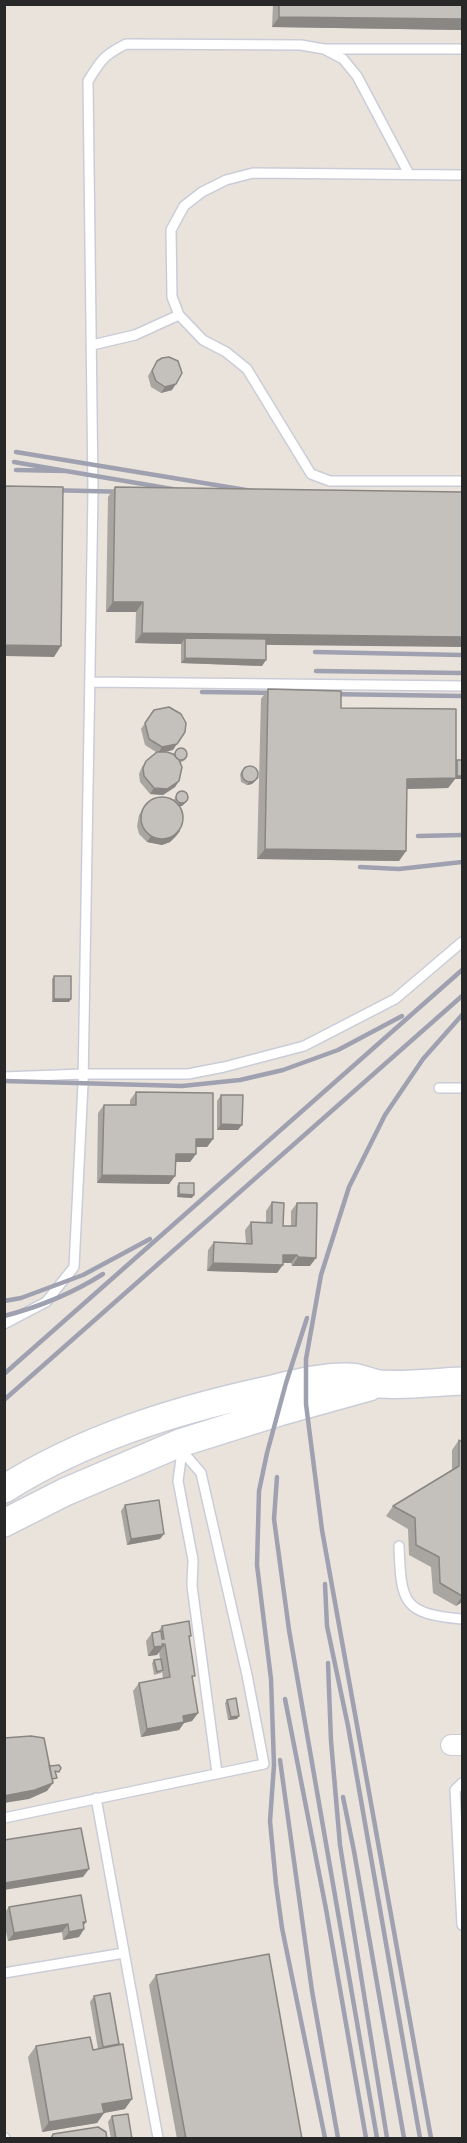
<!DOCTYPE html>
<style>
body{margin:0}
#map{position:relative;width:467px;height:2143px;overflow:hidden;background:#e9e3db;font-family:Ubuntu,sans-serif}
canvas{display:block}
.frame{position:absolute;inset:0;border:6px solid #282828;pointer-events:none}
</style>
<div id="map">
<canvas width="467" height="2143"></canvas>
<div class="frame"></div>
</div>
<script>
const ctx = document.querySelector('canvas').getContext('2d');
ctx.lineJoin = 'round';
function trace(path, color, width, dash) {
  ctx.strokeStyle = color;
  ctx.lineWidth = width;
  ctx.lineCap = dash ? 'butt' : 'round';
  ctx.setLineDash(dash || []);
  ctx.stroke(path);
}
function fillPath(path, color) {
  ctx.fillStyle = color;
  ctx.fill(path, 'evenodd');
}
const service = new Path2D(`
 M326 49H462
 M462 175 253 173 226 180 202 192 184 206 171 230 172 297 179 315 203 340 226 352 247 369 311 474 330 481H462
 M92 345 135 335 179 315
 M90 682 462 686
 M4 1077 83 1074H188L224 1067 304 1046 395 999 462 942
 M439 1088H462
 M4 1324 46 1302 74 1267 83 1084 93 491 88 81C101 60 104 55 126 44L301 45 324 49 343 59 357 76 409 174
 M182 1451 178 1481 193 1560 192 1586 217 1773
 M399 1546C401 1603 403 1614 462 1619
 M462 1783 455 1790 462 1925
 M96 1798 158 2138
 M4 1818 264 1764 247 1675 201 1473 183 1452
 M4 1973 124 1953
 M4 2138H5`);
const minor = new Path2D(`
 M451 1745H462`);
const secondary = new Path2D(`
 M4 1489C83 1439 173 1411 264 1391 290 1385 322 1376 349 1377 360 1377 370 1383 380 1384 407 1386 436 1382 462 1381
 M4 1523 65 1492 180 1443 279 1412 369 1387`);
const rail = new Path2D(`
 M16 452 252 491
 M14 462 66 471 16 470
 M66 471 184 491
 M46 490 130 492
 M315 652 462 655
 M316 671 462 673
 M202 692 283 693
 M325 694 462 696
 M418 836 462 835
 M360 867 399 869 462 862
 M4 1081 182 1086 240 1080 283 1070 338 1050 402 1016
 M4 1301 21 1298 83 1275 150 1239
 M4 1316C39 1307 73 1293 103 1274
 M307 1318 286 1383 267 1453 259 1491 257 1565 271 1679 274 1765 270 1821 276 1884 282 1928 325 2138
 M4 1374 462 970
 M4 1400 462 996
 M277 1477 274 1519 289 1630 377 2138
 M325 1584 327 1626 348 1726 420 2138
 M328 1663 331 1741 340 1845 387 2138
 M285 1699 326 1909 366 2138
 M280 1760 312 1991 338 2138
 M343 1797 354 1851 404 2138
 M431 2138 322 1530 306 1404V1359L321 1275 349 1187 385 1115 423 1059 462 1015`);
const wall = new Path2D(`
 M273 4H462V30L272 27Z
 M157 361 172 390 161 393 151 387 148 376Z
 M115 487 266 645 262 666 181 663V644L135 643 136 612H106L108 497Z
 M268 689 341 708 456 762 457 760 462 779H455L448 788 407 789 406 851 399 861 257 859 261 699Z
 M154 710 173 750 164 752 173 754 175 752 187 757 185 760 180 763 179 781 175 787 163 795 150 794 140 782 139 774 142 767 146 761 156 752 145 745 141 729Z
 M245 766 259 777 252 784 247 785 241 782 240 774Z
 M177 793 187 801 182 806H179L180 831 176 836 170 842 162 845 147 842 139 834 137 826 139 815 148 802 174 800Z
 M54 976 71 999 69 1002H52V979Z
 M136 1092 213 1139 207 1147H196V1154L190 1162H176L175 1176 169 1184 97 1183 98 1113 104 1105H130V1100Z
 M221 1095 238 1130H217V1101Z
 M179 1183 192 1198 177 1197V1186Z
 M272 1202 283 1226H291V1211L297 1203 310 1266H292L291 1263H283L277 1273 207 1271 208 1250 214 1242 246 1244 245 1230 251 1222 266 1223V1211Z
 M459 1440 462 1442V1602L456 1606 433 1593 431 1567 409 1555 408 1529 386 1516 393 1506 452 1470V1450Z
 M125 1505 160 1539 127 1545 121 1511Z
 M162 1626 189 1639 192 1680 198 1713 192 1721 184 1723 179 1730 141 1737 133 1691 139 1683 163 1679 162 1671 161 1673 154 1675 152 1663 154 1660 160 1659 159 1652 157 1655 148 1656 146 1641 152 1633 158 1632Z
 M227 1700 237 1719 228 1720 225 1703Z
 M9 1907 86 1922 84 1925V1929L79 1937 63 1940 62 1932 8 1941 4 1923V1913Z
 M156 1975 302 2139H177L149 1985Z
 M94 1996 119 2044 118 2045 125 2109 104 2113 97 2123 42 2132 28 2057 36 2046 93 2050 98 2049 90 2002Z
 M112 2116 132 2139H111L108 2122Z`);
const shadedWall = new Path2D(`
 M279 17 462 19V30L272 27Z
 M176 384 172 390 161 393 165 387Z
 M113 602H143L136 612H106Z
 M142 633 462 637V647L185 644V638L181 644 135 643Z
 M4 645 61 646 54 657 4 656Z
 M185 658 266 660 262 666 181 663Z
 M177 744 173 750 158 753 162 747Z
 M457 776H462V779H455L448 788 400 789 407 779 455 778Z
 M259 777 252 784 247 785 249 782Z
 M179 781 175 787 163 795 150 794 154 788Z
 M187 801 182 806H177L179 803Z
 M180 831 176 836 170 842 162 845 147 842 151 836Z
 M265 849 406 851 399 861 257 859Z
 M54 999H71L69 1002H52Z
 M221 1124 242 1125 238 1130H217Z
 M196 1139H213L207 1147H190Z
 M176 1154H196L190 1162H170Z
 M102 1175 175 1176 169 1184 97 1183Z
 M179 1194 194 1195 192 1198 177 1197Z
 M283 1255H297L291 1263H278Z
 M298 1257 316 1258 310 1266H292Z
 M213 1263 283 1265 277 1273 207 1271Z
 M164 1534 160 1539 127 1545 131 1539Z
 M462 1596V1602L456 1606Z
 M162 1644H165L157 1655 148 1656 154 1647Z
 M198 1713 192 1721 184 1723 179 1730 141 1737 147 1729 183 1716Z
 M239 1716 237 1719 228 1720 231 1717Z
 M53 1783 47 1791 29 1799 4 1803V1796Z
 M89 1869 83 1877 4 1890 5 1883Z
 M83 1922H86L81 1929H84L79 1937 63 1940 69 1932Z
 M68 1924 62 1932 8 1941 14 1933Z
 M132 2099 125 2109 104 2113 97 2123 42 2132 49 2122 102 2104Z`);
const building = new Path2D(`
 M279 4H462V19L279 17Z
 M169 357 178 361 182 373 176 384 165 387 156 381 152 371 157 361 162 358Z
 M4 486 63 487 61 646 4 645Z
 M115 487 462 492V637L142 633 143 602H113Z
 M185 638 266 639V660L185 658Z
 M268 689 341 691V708L456 709V778L407 779 406 851 265 849Z
 M169 707 181 714 186 723 185 732 177 744 162 747 149 739 145 723 154 710Z
 M175 754a6 6 0 1 1 12 0a6 6 0 1 1-12 0Z
 M157 752H167L173 754 179 760 182 767 179 781 167 789 154 788 144 776 143 768 146 761Z
 M457 760H462V776H457Z
 M242 774a8 8 0 1 1 16 0a8 8 0 1 1-16 0Z
 M176 797a6 6 0 1 1 12 0a6 6 0 1 1-12 0Z
 M141 818a21 21 0 1 1 42 0a21 21 0 1 1-42 0Z
 M54 976H71V999H54Z
 M136 1092 213 1093V1139H196V1154H176L175 1176 102 1175 104 1105H136Z
 M221 1095H243L242 1125 221 1124Z
 M179 1183H194V1195L179 1194Z
 M272 1202 284 1203 283 1226H296L297 1203H317L316 1258 298 1257 297 1255H283V1265L213 1263 214 1242 252 1244 251 1222 272 1223Z
 M459 1440 462 1442V1596L440 1583 439 1557 416 1545 415 1518 393 1506 459 1466Z
 M159 1500 164 1534 131 1539 125 1505Z
 M189 1621 191 1636H189L195 1676H192L198 1713 183 1716 184 1722 147 1729 139 1683 170 1677 165 1644H162L163 1646 154 1647 152 1633 161 1631 162 1639H164L162 1626Z
 M161 1659 163 1670 157 1672 154 1660Z
 M236 1698 239 1716 231 1717 227 1700Z
 M31 1736 44 1738 53 1783 35 1790 4 1796V1738Z
 M49 1765 51 1766 59 1765 61 1768 59 1772 55 1771 57 1778 52 1779Z
 M81 1828 89 1869 5 1883 4 1840Z
 M81 1895 86 1922H83L84 1929 69 1932 68 1924 14 1933 9 1907Z
 M269 1954 302 2139H186L156 1975Z
 M110 1993 119 2044 103 2047 94 1996Z
 M90 2037 93 2050 123 2044 132 2099 102 2104 104 2113 49 2122 36 2046Z
 M128 2114 132 2139H116L112 2116Z
 M98 2127 106 2132 107 2139H51L53 2134Z`);
trace(service, '#cacdd8', 12);
trace(minor, '#cacdd8', 22);
trace(secondary, '#cacdd8', 30);
trace(service, '#fff', 9);
trace(minor, '#fff', 20);
trace(secondary, '#fff', 27);
trace(rail, '#9fa1b0', 4.5);
fillPath(wall, '#a9a5a1');
fillPath(shadedWall, '#898683');
fillPath(building, '#c4c0bb');
trace(building, '#898683', 1.5);
</script>
